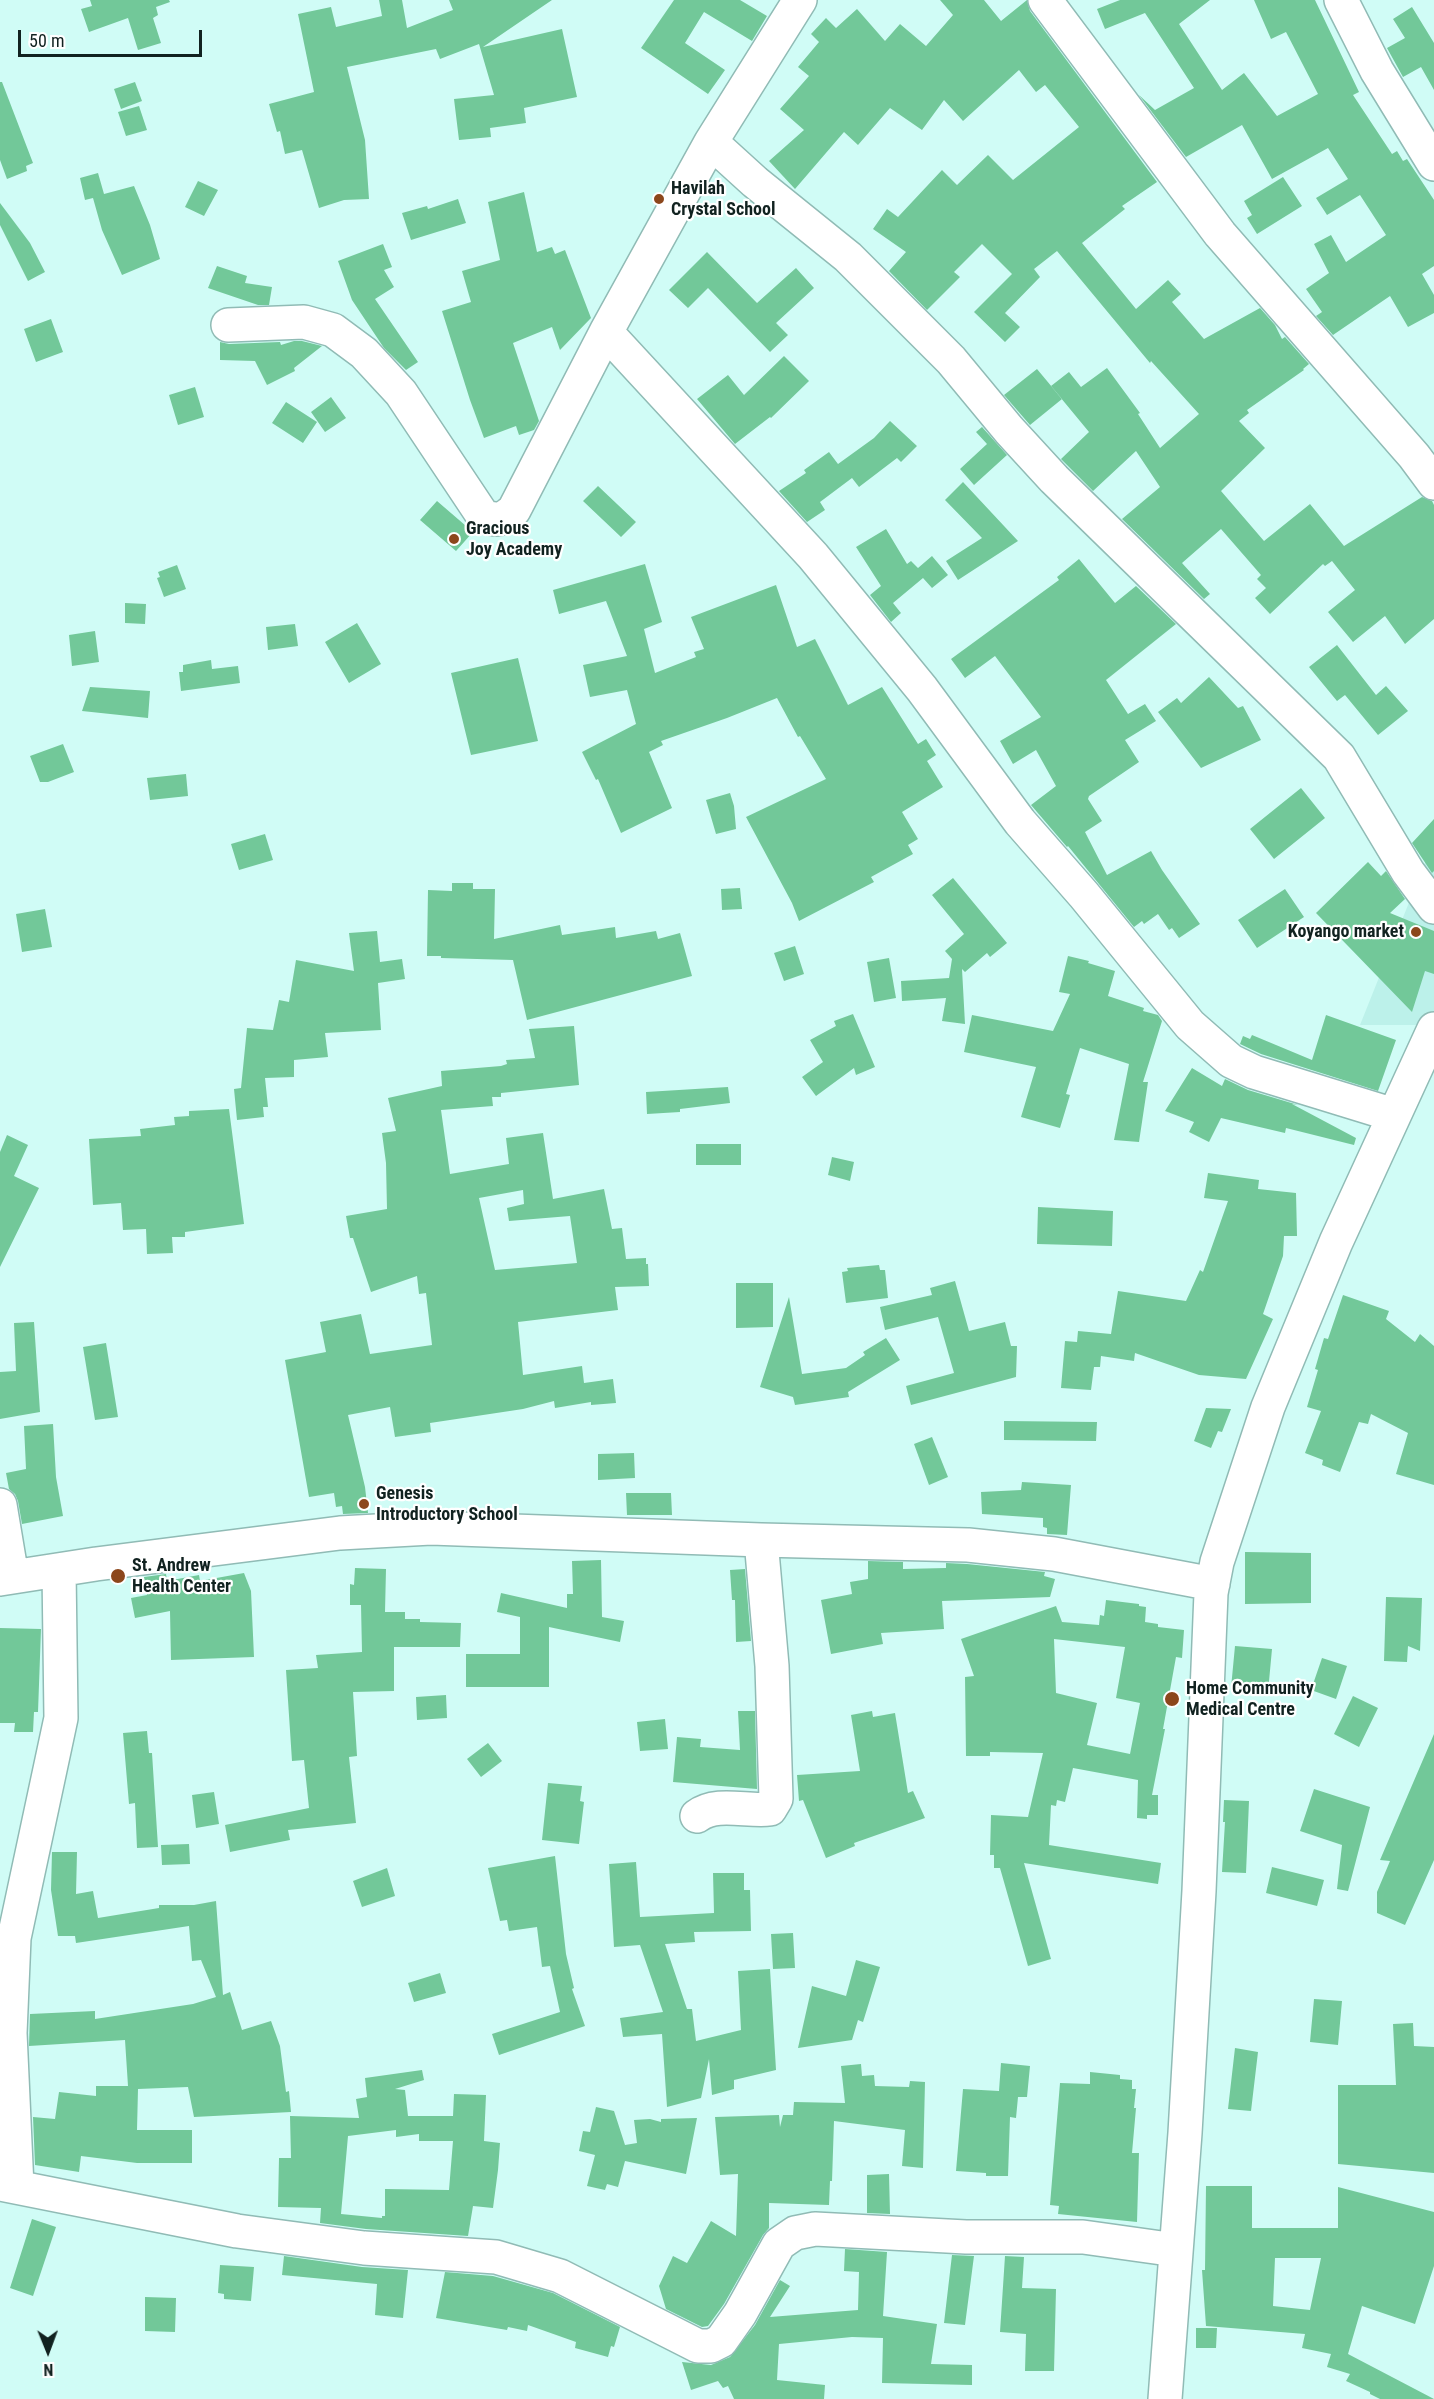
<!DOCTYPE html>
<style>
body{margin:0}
#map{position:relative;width:1434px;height:2399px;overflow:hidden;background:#d0fcf6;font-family:"Roboto Condensed",sans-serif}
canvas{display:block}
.north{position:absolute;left:18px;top:2321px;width:60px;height:60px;-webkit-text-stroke:4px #fff;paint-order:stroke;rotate:179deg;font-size:16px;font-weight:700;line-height:24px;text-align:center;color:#112220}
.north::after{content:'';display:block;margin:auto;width:21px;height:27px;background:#112220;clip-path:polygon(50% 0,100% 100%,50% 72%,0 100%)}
.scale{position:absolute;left:18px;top:30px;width:184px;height:27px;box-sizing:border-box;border:3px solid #112220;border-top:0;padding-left:8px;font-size:18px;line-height:21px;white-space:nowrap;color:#112220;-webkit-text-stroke:4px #fff;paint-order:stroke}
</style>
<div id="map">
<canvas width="1434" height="2399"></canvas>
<div class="north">N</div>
<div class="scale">50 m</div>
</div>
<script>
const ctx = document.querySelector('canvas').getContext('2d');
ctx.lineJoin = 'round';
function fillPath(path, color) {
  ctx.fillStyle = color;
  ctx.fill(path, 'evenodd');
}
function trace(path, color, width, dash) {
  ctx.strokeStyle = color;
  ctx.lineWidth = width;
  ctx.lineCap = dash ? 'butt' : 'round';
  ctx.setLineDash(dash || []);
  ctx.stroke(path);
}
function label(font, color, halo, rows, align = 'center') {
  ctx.font = font + ' "Roboto Condensed",sans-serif';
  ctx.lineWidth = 4.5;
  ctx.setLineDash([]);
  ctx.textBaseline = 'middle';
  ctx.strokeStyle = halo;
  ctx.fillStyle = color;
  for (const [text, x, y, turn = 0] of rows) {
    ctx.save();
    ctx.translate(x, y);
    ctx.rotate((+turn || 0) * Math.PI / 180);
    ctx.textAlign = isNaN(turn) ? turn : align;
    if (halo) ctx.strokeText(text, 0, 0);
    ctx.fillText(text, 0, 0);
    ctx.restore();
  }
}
const built = new Path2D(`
 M1434 840V1025H1360Z`);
const building = new Path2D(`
 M90 0H169L170 2 156 7 158 15 153 18 161 43 138 50 128 18 89 32 81 9 92 6Z
 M379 0H402L407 28 453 10 449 0H552L483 47 562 29 577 97 524 108 526 123 490 128 491 137 459 140 454 99 494 95 479 44 440 59 436 49 347 67 365 140 369 199 344 200 319 208 302 150 285 154 280 131 277 132 269 104 314 92 298 14 331 7 336 27 382 16Z
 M674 0H740L767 16 752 41 704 12 685 43 725 70 708 94 641 48Z
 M940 0H984L1001 21 1027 0 1030 11 1157 182 1122 206 1125 209 1082 243 1136 309 1168 280 1181 294 1172 302 1204 339 1260 308 1275 325 1282 339 1285 337 1309 364 1303 369 1304 370 1247 410 1249 413 1239 421 1265 448 1221 491 1264 541 1310 504 1344 546 1422 497 1432 501 1434 505V619L1405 644 1385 616 1353 642 1328 612 1355 590 1332 561 1325 566 1323 564 1270 614 1255 598 1266 588 1257 579 1261 575 1221 529 1182 563 1210 594 1204 599 1122 519 1160 487 1136 451 1093 491 1061 459 1089 432 1051 386 1069 372 1081 387 1107 368 1140 413 1138 414 1160 448 1199 414 1151 361 1150 363 1057 251 1034 269 1040 277 1005 313 1020 327 1005 342 974 312 1012 274 982 244 954 272 960 277 927 310 889 271 906 252 873 229 887 209 898 217 942 170 957 185 988 155 1013 180 1079 127 1045 85 1036 92 1019 70 963 121 944 100 922 130 890 108 858 145 844 132 795 189 769 161 804 130 780 109 809 76 798 67 819 42 811 34 826 18 836 28 857 9 885 41 900 24 926 46 953 15Z
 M1120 0H1210L1179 24 1222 90 1244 73 1277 116 1318 94 1286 32 1271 39 1254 0H1315L1359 92 1353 95 1392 154 1397 151 1403 161 1407 159 1434 200V266L1422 274 1434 295V313L1408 327 1390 296 1333 335 1316 316 1322 312 1306 289 1329 273 1314 244 1331 235 1346 262 1386 235 1360 195 1327 215 1316 198 1348 179 1328 148 1272 179 1242 125 1186 157 1139 95 1155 110 1194 88 1145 13 1105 29 1097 9Z
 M1412 7 1434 43V90L1421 67 1403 77 1387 48 1405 38 1393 19Z
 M0 82H2L33 163 26 166 27 171 7 179 0 160Z
 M135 82 142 101 121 109 114 89Z
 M139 106 147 130 126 136 118 112Z
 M98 173 104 194 134 186 150 225 160 259 122 275 102 230 93 198 85 200 80 178Z
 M1283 177 1302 206 1257 234 1247 218 1252 215 1244 201Z
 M198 181 218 190 204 216 185 207Z
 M524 192 537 252 552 247 555 254 565 250 591 318 560 350 552 327 513 343 539 421 534 430 519 435 516 426 484 438 470 400 442 311 471 302 462 271 500 260 488 202Z
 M458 199 466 223 411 240 402 213 427 206 428 209Z
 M0 203 30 243 45 272 28 281 0 225Z
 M383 244 392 267 384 270 394 287 375 299 418 362 406 370 384 348 352 300 338 261Z
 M707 252 757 303 796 268 814 288 776 323 788 335 770 352 708 288 688 308 669 290Z
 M217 266 247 276 245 283 272 287 269 305H258L208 288Z
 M51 319 63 352 36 362 24 329Z
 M294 341H302L322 346 294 368 295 371 267 385 255 361 220 360V342L229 344 280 342 281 345Z
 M784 356 809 381 771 418 770 417 735 444 697 399 728 375 744 395Z
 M1037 369 1062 399 1030 425 1004 395Z
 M195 387 204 417 178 425 169 395Z
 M331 397 346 418 325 432 311 412Z
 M286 402 317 422 303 443 272 423Z
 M890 421 917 446 901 462 897 458 859 487 852 478 820 502 825 510 807 522 779 491 806 473 804 470 829 452 838 464 874 438Z
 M982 427 1007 455 974 485 960 469 987 444 976 432Z
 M963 482 1018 541 958 580 946 561 982 538 945 500Z
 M598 486 636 522 621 537 583 501Z
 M437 501 473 532 456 551 420 520Z
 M886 529 907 564 911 561 918 568 932 556 948 575 932 588 923 578 893 603 901 613 891 622 870 595 881 586 856 547Z
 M1079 559 1115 603 1136 586 1176 624 1106 680 1128 714 1145 704 1156 721 1125 740 1139 762 1089 796 1088 799 1102 821 1085 832 1107 875 1151 851 1162 870 1200 924 1179 938 1172 928 1169 930 1158 914 1144 924 1142 921 1134 927 1068 846 1067 847 1031 805 1056 786 1036 750 1013 764 1000 741 1041 717 995 656 965 678 951 659 1059 580 1057 577Z
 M645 564 662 622 644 629 655 673 696 657 694 652 704 649 691 617 776 585 797 647 815 639 848 705 882 687 918 744 926 739 936 755 927 761 943 787 902 812 918 839 908 845 913 854 871 877 874 882 799 921 792 903 746 817 826 779 800 736 798 737 777 698 727 718 661 741 663 745 649 752 672 808 621 833 598 779 596 780 582 752 636 724 627 690 590 697 583 665 627 656 606 601 559 614 553 590Z
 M177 565 186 589 164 597 157 578 160 577 158 572Z
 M125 603 146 604 145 624 125 623Z
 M357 623 381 664 349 683 325 642Z
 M295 624 298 646 268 650 266 627Z
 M95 631 99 662 72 666 69 635Z
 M1337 645 1376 695 1386 686 1408 711 1378 735 1345 695 1337 701 1309 667Z
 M518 658 538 741 471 755 451 673Z
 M211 660 212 669 238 666 240 683 181 691 179 672H183V665Z
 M1209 677 1238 708 1243 706 1261 740 1201 768 1158 712 1177 698 1181 703Z
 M90 687 150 691 148 718 82 711Z
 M63 744 74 772 48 782H40L30 756Z
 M186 774 188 796 150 800 147 778Z
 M1301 788 1325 818 1274 859 1250 829Z
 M730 793 734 806 736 829 716 834 706 800Z
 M1434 819V871L1432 873 1412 843Z
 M265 834 273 860 239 870 231 844Z
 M1368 862 1381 876 1386 871 1405 899 1390 913 1434 931V974L1425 971 1412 1012 1316 913Z
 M953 878 1007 943 990 957 987 953 965 972 962 969 965 1024 942 1021 946 998 902 1001 901 981 949 978 952 959 945 951 964 934 932 895Z
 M452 883H473V889H495L494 939 560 925 562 935 615 927 616 938 656 931 658 939 680 933 692 976 527 1020 513 960 441 958V956H427L428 890 452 891Z
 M740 888 742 909 722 910 721 889Z
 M1285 889 1304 917 1257 948 1238 920Z
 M45 909 52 947 22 952 16 914Z
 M377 931 380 962 402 959 405 979 378 983 381 1030 325 1033 328 1057 294 1060V1077L265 1078 268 1107H263L264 1117 237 1120 234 1089 241 1088 247 1028 273 1030 279 1000 289 1002 296 960 354 971 349 933Z
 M795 946 804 974 784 981 774 953Z
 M1068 956 1089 961 1088 963 1115 971 1108 996 1144 1008 1143 1011 1158 1015 1162 1021 1143 1082H1148L1139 1142 1114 1140 1129 1064 1080 1048 1066 1094 1070 1095 1060 1128 1021 1117 1036 1067 964 1052 972 1015 1053 1031 1070 994 1059 992Z
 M889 958 896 998 874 1002 867 962Z
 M853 1014 875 1067 856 1075 854 1068 816 1096 802 1077 823 1062 810 1040 836 1026 834 1021Z
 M1326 1015 1396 1040 1378 1091 1261 1054 1240 1044 1243 1036 1250 1039 1252 1035 1312 1060Z
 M574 1026 579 1085 501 1093V1097H492L493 1106 441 1110 450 1174 509 1164 506 1138 543 1133 553 1199 604 1189 612 1229 622 1228 626 1259 646 1258V1264H648L649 1286 615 1287 618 1310 518 1322 523 1375 582 1366 584 1383 613 1379 616 1403 591 1405V1402L555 1408 554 1401 523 1409 430 1423 431 1432 395 1437 390 1407 348 1415 365 1487 368 1513 343 1514 342 1506 336 1507 334 1493 309 1497 285 1360 326 1352 320 1322 361 1314 370 1354 432 1345 426 1293 419 1294 417 1276 371 1292 353 1238H350L346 1216 387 1209 386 1163 382 1133 396 1131 388 1098 442 1086 441 1071 501 1066 507 1064 506 1060 535 1058 529 1029ZM523 1190 524 1204 507 1208 509 1221 570 1216 577 1263 495 1270 479 1198Z
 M1192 1068 1222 1086 1225 1079 1248 1090 1298 1105 1292 1104 1356 1138 1354 1145 1286 1128 1285 1133 1221 1118 1209 1142 1189 1132 1194 1122 1165 1111Z
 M728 1087 730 1103 680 1109V1112L647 1114 646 1092Z
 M229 1109 244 1224 185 1232V1237H172L173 1253 147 1254 146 1229 123 1230 121 1203 93 1205 89 1139 141 1136 140 1129 175 1125 174 1117 189 1116V1111Z
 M7 1135 28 1145 14 1176 39 1188 0 1267V1152Z
 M696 1144H741V1165H696Z
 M832 1157 854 1162 850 1181 828 1175Z
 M1208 1173 1259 1180 1258 1189 1296 1193 1297 1236H1284L1283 1256 1263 1314 1273 1319 1246 1379 1199 1375 1135 1353 1134 1361 1101 1356 1100 1367H1094L1091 1390 1061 1388 1065 1341 1077 1342 1078 1331 1111 1334 1118 1291 1186 1301 1200 1270 1203 1272 1228 1201 1204 1198Z
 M1038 1207 1113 1211 1112 1246 1037 1244Z
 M879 1265 880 1270H885L888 1298 846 1303 842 1272 848 1271 847 1268Z
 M955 1281 969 1331 1005 1322 1011 1346H1017L1016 1377 911 1405 906 1386 954 1373 938 1317 885 1330 880 1307 932 1295 930 1288Z
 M736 1283H773V1327L736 1328Z
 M1343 1295 1389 1311 1386 1319 1415 1342 1420 1334 1434 1346V1485L1396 1474 1408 1433 1371 1414 1368 1424 1359 1422 1340 1472 1322 1465 1323 1460 1305 1453 1321 1411 1307 1407 1318 1370 1315 1369 1324 1338 1328 1339Z
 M789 1297 802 1374 846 1368 865 1355 863 1352 886 1338 900 1360 848 1392 849 1397 795 1405 793 1397 760 1387Z
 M34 1322 40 1412 0 1419V1372L16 1371 14 1323Z
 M106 1343 118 1417 95 1420 83 1347Z
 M1206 1408 1231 1409 1222 1432 1218 1431 1211 1448 1194 1441Z
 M1004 1421 1097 1422 1096 1441 1004 1440Z
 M53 1424 56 1477 63 1516 22 1524 18 1501 15 1494 9 1489 6 1473 26 1469 24 1426Z
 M932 1437 948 1477 929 1485 914 1444Z
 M634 1453 635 1478 598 1480V1454Z
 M1022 1482 1071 1485 1067 1535 1047 1534V1528L1043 1527V1518L982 1514 981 1492 1021 1490Z
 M626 1493H671L672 1515H627Z
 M1245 1552 1311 1553V1603L1245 1604Z
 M601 1560 602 1617 624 1621 620 1642 549 1627V1687H466V1654H520V1617L497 1612 501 1593 567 1608V1594H573L572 1561Z
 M868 1561 903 1562V1569L946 1568V1563L967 1564 1045 1572 1044 1576 1055 1579 1050 1597 942 1601 944 1629 881 1633 883 1644 831 1654 821 1600 852 1594 850 1582 868 1579Z
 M355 1568 386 1569 385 1612H405V1619H420V1622L461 1623 460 1647H394V1691L353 1692 357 1756 349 1757 356 1823 288 1830 290 1840 230 1852 225 1825 309 1808 304 1760 292 1761 286 1670 318 1668 316 1655 362 1652 361 1605H350V1584L354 1585Z
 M745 1569 751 1641 736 1642 735 1600H732L730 1570Z
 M244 1573 251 1591 254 1657 171 1660 170 1611 135 1618 131 1598 147 1595 144 1577 166 1574 167 1581 199 1575 200 1581Z
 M1386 1597 1422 1598 1420 1651 1408 1646 1407 1662 1384 1661Z
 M1106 1600 1139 1604V1606L1146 1607 1145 1622 1158 1624V1627L1184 1630 1182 1658 1176 1657 1163 1729H1165L1152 1795H1158V1815H1147V1819L1137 1818 1138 1780 1073 1768 1065 1802 1057 1800 1056 1806 1051 1805 1049 1845 1161 1863 1158 1884 1024 1863 1051 1959 1028 1966 1000 1868H994V1855H990L991 1815 1028 1817 1043 1753 990 1752V1756H966L965 1677 974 1676 961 1639 1056 1606 1062 1622 1099 1625 1100 1615 1104 1616ZM1054 1639 1125 1647 1116 1698 1140 1703 1130 1754 1087 1745 1097 1703 1056 1693Z
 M0 1628 41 1629 38 1712H34L33 1732H14L15 1723H0Z
 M1235 1646 1272 1649 1268 1692 1231 1688Z
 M1322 1658 1347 1666 1336 1699 1311 1690Z
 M446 1695 447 1718 417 1720 416 1697Z
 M1353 1696 1378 1708 1359 1747 1334 1734Z
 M738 1711H755L757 1789 673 1782 677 1737 701 1739 700 1747 740 1750Z
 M872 1711 873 1717 895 1713 908 1793 913 1791 925 1818 854 1843 855 1846 826 1858 803 1800 799 1801 797 1775 860 1771 851 1715Z
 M665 1719 668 1749 640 1751 637 1722Z
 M147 1731 149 1753H152L158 1847 137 1848 135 1803 129 1804 123 1733Z
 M1434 1734V1860L1405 1925 1377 1913V1892L1390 1861 1380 1860Z
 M488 1743 502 1761 481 1777 467 1759Z
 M548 1783 582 1786 580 1801 584 1802 579 1844 542 1840Z
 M1314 1789 1370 1807 1348 1891 1337 1889 1342 1845 1300 1831Z
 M214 1792 219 1824 196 1828 192 1795Z
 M1224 1800 1249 1801 1246 1873 1222 1872 1225 1822H1223Z
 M189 1844 190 1864 162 1865 161 1845Z
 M52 1852H77L76 1894 93 1891 98 1918 159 1908V1905H194L216 1901 223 1995 230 1992 242 2030 271 2021 280 2046 286 2092 289 2091 291 2112 194 2117 188 2087 138 2089 137 2130H192V2163H137L81 2156 79 2172 35 2165 33 2117 55 2119 59 2092 96 2096V2086H128L125 2040 29 2046 30 2014 95 2011V2019L193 2004 216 1997 201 1960 192 1961 189 1926 76 1943 75 1936H58L51 1890Z
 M555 1856 566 1954 574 1988 572 1989 585 2026 499 2055 492 2034 560 2012 550 1966 542 1967 537 1927 509 1931 507 1920 500 1921 488 1868Z
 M636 1862 640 1917 714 1913 713 1873H744V1890H750L751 1931 694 1932 695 1942 665 1944 687 2009H692L696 2041 741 2030 738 1971 770 1969 776 2070 734 2080V2089L712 2095 709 2059 701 2098 667 2107 662 2034 623 2037 620 2018 663 2012 640 1945 614 1947 609 1864Z
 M1272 1867 1324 1880 1317 1906 1266 1893Z
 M387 1868 395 1896 362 1907 353 1881Z
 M793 1933 795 1968 773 1969 771 1934Z
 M856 1960 880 1967 863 2022 858 2020 852 2040 798 2048 812 1986 846 1996Z
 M440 1973 446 1993 414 2002 408 1983Z
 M1314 1999 1342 2001 1338 2045 1310 2042Z
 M1413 2023 1414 2046 1434 2047V2173L1338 2164V2085H1396L1393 2024Z
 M1235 2048 1258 2052 1251 2111 1228 2109Z
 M1001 2063 1030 2066 1027 2097H1018L1016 2118 1010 2117 1008 2176H986V2173L956 2171 963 2089 999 2091Z
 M861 2064 862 2076 874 2075 875 2086 909 2087 910 2081 925 2082 923 2168 902 2166 905 2130 834 2121 832 2181H830L829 2205 769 2203V2228L763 2235 724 2304 708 2326 702 2327 666 2309 659 2286 673 2256 687 2263 711 2221 736 2236 738 2174 720 2175 715 2117 779 2115 780 2127 783 2115H793L794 2102 845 2103 841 2066Z
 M422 2070 424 2080 395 2089 405 2090 408 2116H453L454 2094 486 2095 484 2141 500 2143 498 2170 493 2208 473 2206 468 2236 366 2229 320 2223 321 2208 278 2207 279 2158H291L290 2116 359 2118 356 2099 367 2097 365 2078ZM396 2130V2137L419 2134V2141H453L449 2190 385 2189V2216H382V2218L341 2214 348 2136Z
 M1090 2072 1120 2075V2079L1132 2080V2089H1136L1134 2108H1136L1132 2153H1139L1137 2222 1058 2214 1059 2206 1050 2205 1060 2083 1090 2084Z
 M596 2107 614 2111 625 2145 637 2143 634 2120 650 2119 661 2122V2119L697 2118 686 2174 625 2161 618 2187 607 2184 605 2190 587 2186 595 2155 579 2151 583 2131 590 2132Z
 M889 2174 890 2214 867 2213V2175Z
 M1206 2186H1252V2228H1338V2187L1434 2212V2266L1415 2324 1362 2306 1348 2354 1434 2399H1380L1370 2394V2392L1346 2381 1350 2374 1327 2367 1331 2354 1302 2348 1305 2334 1206 2326 1202 2270H1205ZM1275 2258H1321L1310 2310 1273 2306Z
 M32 2219 56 2227 33 2296 10 2288Z
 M845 2249 887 2252 883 2316 937 2324 931 2364 972 2365V2385L882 2383 883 2338 852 2337 779 2344 777 2380 825 2385 824 2399H734L728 2386 723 2388 718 2381 691 2390 682 2362 711 2365 730 2357 755 2325 780 2280 790 2286 770 2317 858 2310 859 2272 844 2271Z
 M952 2255 974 2256 965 2325 944 2323Z
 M284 2256 362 2267 408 2270 403 2318 375 2315 377 2284 282 2275Z
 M1005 2256 1024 2257 1022 2288 1056 2289 1054 2371H1025L1026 2334 1000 2332Z
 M220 2265 254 2267 251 2301 224 2299V2294L218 2293Z
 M445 2272 493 2276 553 2293 620 2327 614 2347 611 2346 608 2357 575 2348 576 2342 528 2325 527 2331 508 2327 507 2330 436 2318Z
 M145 2297 176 2298 175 2332 145 2331Z
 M1196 2328H1217L1216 2348H1196Z`);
const minor = new Path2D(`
 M800 0 711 142 606 332 813 556 922 689 1020 822 1084 895 1190 1025 1231 1061 1254 1072 1394 1115
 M1045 0 1220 234 1414 456 1434 483
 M1341 0 1377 71 1434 164
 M711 142 755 182 848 257 951 360 1009 430 1054 479 1339 757 1408 872 1434 907
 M228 325 304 322 333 330 364 353 401 393 483 516C497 521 503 520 514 510L606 332
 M0 1505 12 1577
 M0 1579 96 1564 340 1533 431 1528 761 1540 968 1545 1054 1554 1213 1584
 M697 1816C717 1801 747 1812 770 1809L776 1799 772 1666 761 1540
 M0 2184 237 2231 364 2248 496 2257 560 2276 698 2346H711L721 2341 740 2314 779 2244 795 2233 815 2229 966 2237H1083L1176 2250
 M17 2187 10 2033 14 1938 61 1718 59 1570
 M1165 2399 1185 2133 1199 1891 1211 1593 1217 1562 1268 1407 1336 1242 1434 1029`);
const markers = [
 [659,199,6,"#8c471c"],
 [454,539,6,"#8c471c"],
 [1416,932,6,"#8c471c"],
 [364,1504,6,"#8c471c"],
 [118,1576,8,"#8c471c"],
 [1172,1699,8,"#8c471c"]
];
const poiNames = [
 ["Havilah",671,189],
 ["Crystal School",671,210],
 ["Gracious",466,529],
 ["Joy Academy",466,550],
 ["Koyango market",1404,932,"right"],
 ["Genesis",376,1494],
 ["Introductory School",376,1515],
 ["St. Andrew",132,1566],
 ["Health Center",132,1587],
 ["Home Community",1186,1689],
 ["Medical Centre",1186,1710]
];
fillPath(built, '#bcf1ea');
fillPath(building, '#72c899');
trace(minor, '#90bbb5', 36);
trace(minor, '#fff', 33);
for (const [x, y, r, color] of markers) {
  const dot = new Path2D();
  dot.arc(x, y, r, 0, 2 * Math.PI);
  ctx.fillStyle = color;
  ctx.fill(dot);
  trace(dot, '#fff', 2);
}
label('bold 18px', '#112220', '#fff', poiNames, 'left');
</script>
